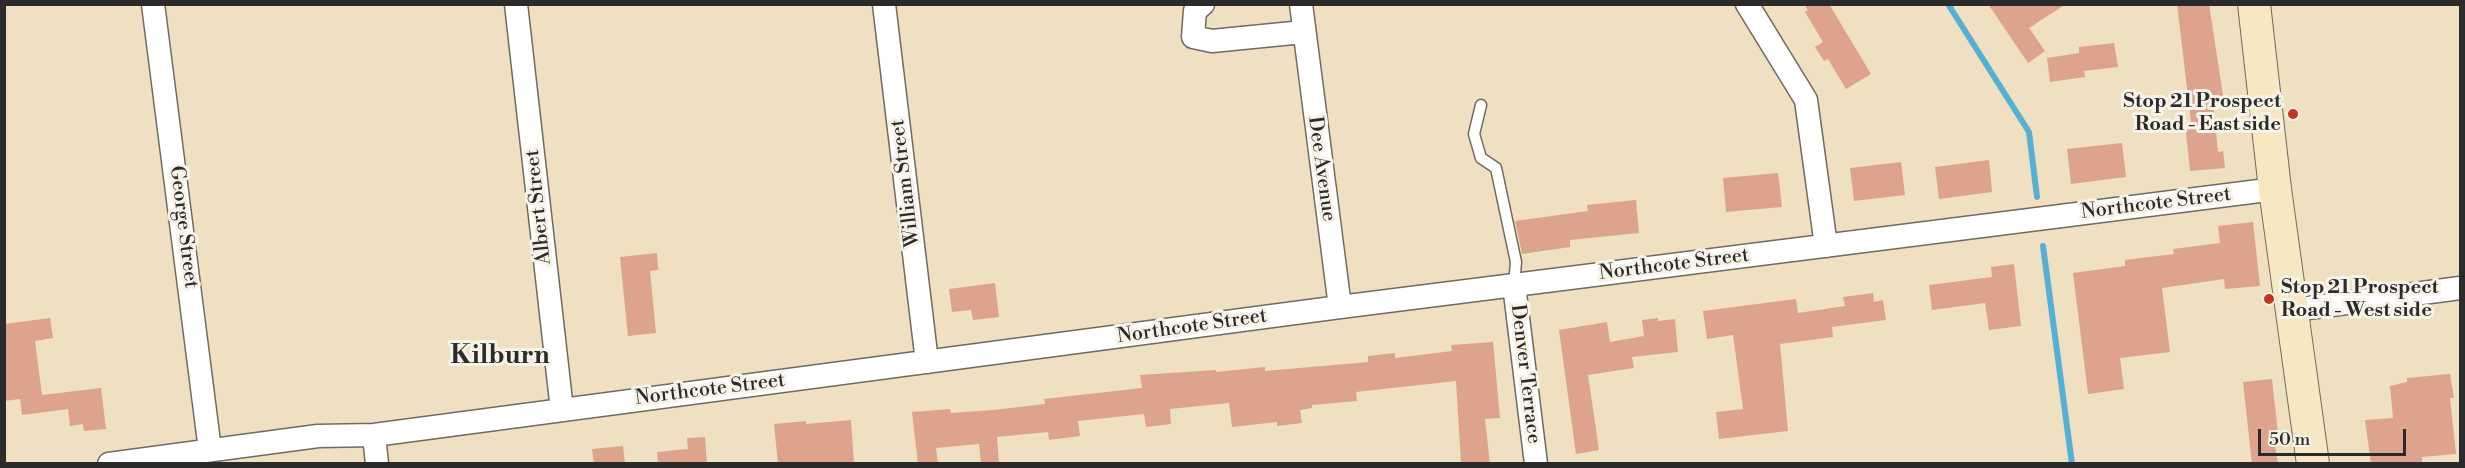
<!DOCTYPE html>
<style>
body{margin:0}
#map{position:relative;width:2465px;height:468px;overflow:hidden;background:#efe0c1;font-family:"Libre Bodoni",serif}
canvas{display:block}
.frame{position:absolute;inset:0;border:6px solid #2b2b2b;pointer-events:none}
.scale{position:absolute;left:2258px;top:429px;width:148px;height:27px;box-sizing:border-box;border:3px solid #2b2b2b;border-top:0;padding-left:8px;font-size:18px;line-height:21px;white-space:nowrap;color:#2b2b2b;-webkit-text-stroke:4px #f7f3e8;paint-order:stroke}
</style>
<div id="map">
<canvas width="2465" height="468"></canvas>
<div class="frame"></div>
<div class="scale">50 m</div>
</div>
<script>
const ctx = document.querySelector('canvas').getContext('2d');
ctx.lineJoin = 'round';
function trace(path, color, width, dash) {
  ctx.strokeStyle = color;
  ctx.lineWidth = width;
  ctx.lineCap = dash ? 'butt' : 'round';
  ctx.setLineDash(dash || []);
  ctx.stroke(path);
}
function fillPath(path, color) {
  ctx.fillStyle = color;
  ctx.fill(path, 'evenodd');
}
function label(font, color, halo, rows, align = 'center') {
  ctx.font = font + ' "Libre Bodoni",serif';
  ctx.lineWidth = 6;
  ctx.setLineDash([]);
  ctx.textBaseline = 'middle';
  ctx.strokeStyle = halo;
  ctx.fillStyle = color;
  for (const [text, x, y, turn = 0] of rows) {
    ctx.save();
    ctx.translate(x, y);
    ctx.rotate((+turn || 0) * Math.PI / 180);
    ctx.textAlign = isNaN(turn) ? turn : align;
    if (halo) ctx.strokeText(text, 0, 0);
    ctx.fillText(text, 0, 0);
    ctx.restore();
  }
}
const stream = new Path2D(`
 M1948 4 2029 132 2037 197
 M2043 246 2072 464`);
const building = new Path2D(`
 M1804 4H1829L1871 74 1846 89 1828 59 1824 61 1815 47 1823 42 1805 12 1808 10Z
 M1988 4H2066L2029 28 2045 51 2028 63Z
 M2177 4H2209L2224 102 2213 103 2218 152 2223 151 2225 168 2190 171 2185 123 2191 122Z
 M2114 43 2118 67 2084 71 2085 77 2050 82 2047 58 2079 53V47Z
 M2122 143 2126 177 2071 184 2067 149Z
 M1989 160 1992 192 1939 199 1935 167Z
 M1901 162 1905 195 1854 201 1850 168Z
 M1778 173 1782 207 1726 212 1723 178Z
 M1636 200 1639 233 1570 240V247L1522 254 1515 221 1588 211 1587 205Z
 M2253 222 2260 286 2225 289 2224 279 2162 288 2170 352 2120 358 2124 389 2088 394 2073 273 2125 266V260L2174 254 2173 249 2220 243 2218 226Z
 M657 253 658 270 650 271 656 333 628 336 620 257Z
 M2014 264 2021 326 1989 330 1985 303 1932 310 1929 285 1992 277 1991 267Z
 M995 283 999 317 973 320 971 310 952 312 949 289Z
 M1873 293 1874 302 1883 300 1886 320 1832 327 1833 337 1780 344 1788 431 1719 439 1716 412 1743 409 1733 335 1707 339 1703 311 1796 299 1798 313 1845 306 1843 297Z
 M50 318 53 338 35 341 42 395 101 388 106 429 84 431 83 424 70 426 68 409 22 415 20 399 4 401V324Z
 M1658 318V321L1675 319 1678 352 1632 357 1634 368 1588 375 1599 450 1576 454 1559 330 1607 322 1610 342 1644 336 1642 320Z
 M1493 342 1500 418 1485 419 1490 464H1461L1456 381 1356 392 1357 401 1312 405V408L1300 410 1302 423 1277 426V422L1232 427 1229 403 1170 409 1171 424 1146 427 1144 414 1078 421 1080 436 1049 440 1048 432 997 437 999 464H981L979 444 936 448 938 464H918L912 412 950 409 951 413 993 410 1045 404 1044 399 1142 388 1140 375 1216 370V372L1265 367V371L1368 362V356L1395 353V358L1452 351 1451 345Z
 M2450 374 2454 398H2450L2456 454 2422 457V464H2371L2365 420 2393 418 2390 386 2407 382V378Z
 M2272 379 2278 433H2273L2278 464H2252L2243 382Z
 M851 420 854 464H778L774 424 806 421V424Z
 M705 437 707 464H658L657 452 688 449 687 438Z
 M623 446 625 464H594L592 449Z`);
const lane = new Path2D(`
 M1481 105 1474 134 1481 158 1496 168 1516 262 1514 285`);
const street = new Path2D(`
 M153 4 210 450
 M516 4 562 410
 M884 4 927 362
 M1203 4 1195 11 1193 37 1212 41 1303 32
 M1301 4 1340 307
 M1747 4 1806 100 1826 246
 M1514 285 1536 464
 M2293 310 2460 288
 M374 435 377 464
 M109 464 318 436 374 435 1340 307 2275 189`);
const secondary = new Path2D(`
 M2254 4 2275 189 2313 464`);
const markers = [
 [2293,114,6,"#c8321e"],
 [2269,299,6,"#c8321e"]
];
const poiNames = [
 ["Stop 21 Prospect",2281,102],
 ["Road - East side",2281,125],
 ["Stop 21 Prospect",2281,288,"left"],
 ["Road - West side",2281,311,"left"]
];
const streetNames = [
 ["Dee Avenue",1321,169,82],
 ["William Street",906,183,-97],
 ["Northcote Street",2156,204,-7],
 ["Albert Street",539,207,-96],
 ["George Street",183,227,83],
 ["Northcote Street",1674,265,-7],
 ["Northcote Street",1192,327,-8],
 ["Denver Terrace",1525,374,83],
 ["Northcote Street",710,390,-7]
];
const districtNames = [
 ["Kilburn",500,357]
];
trace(stream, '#55b0d3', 6);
fillPath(building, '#dda38d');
trace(lane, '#706a60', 13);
trace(street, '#706a60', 25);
trace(secondary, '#706a60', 34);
trace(lane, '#fff', 10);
trace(street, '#fff', 22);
trace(secondary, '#f7e8c3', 32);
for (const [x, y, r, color] of markers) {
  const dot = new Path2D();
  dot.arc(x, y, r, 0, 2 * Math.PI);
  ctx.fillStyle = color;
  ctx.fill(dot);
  trace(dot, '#f7f3e8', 2);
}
label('bold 20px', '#2b2b2b', '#f7f3e8', poiNames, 'right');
label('20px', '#2b2b2b', '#f7f3e8', streetNames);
label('bold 26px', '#2b2b2b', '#f7f3e8', districtNames);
</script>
